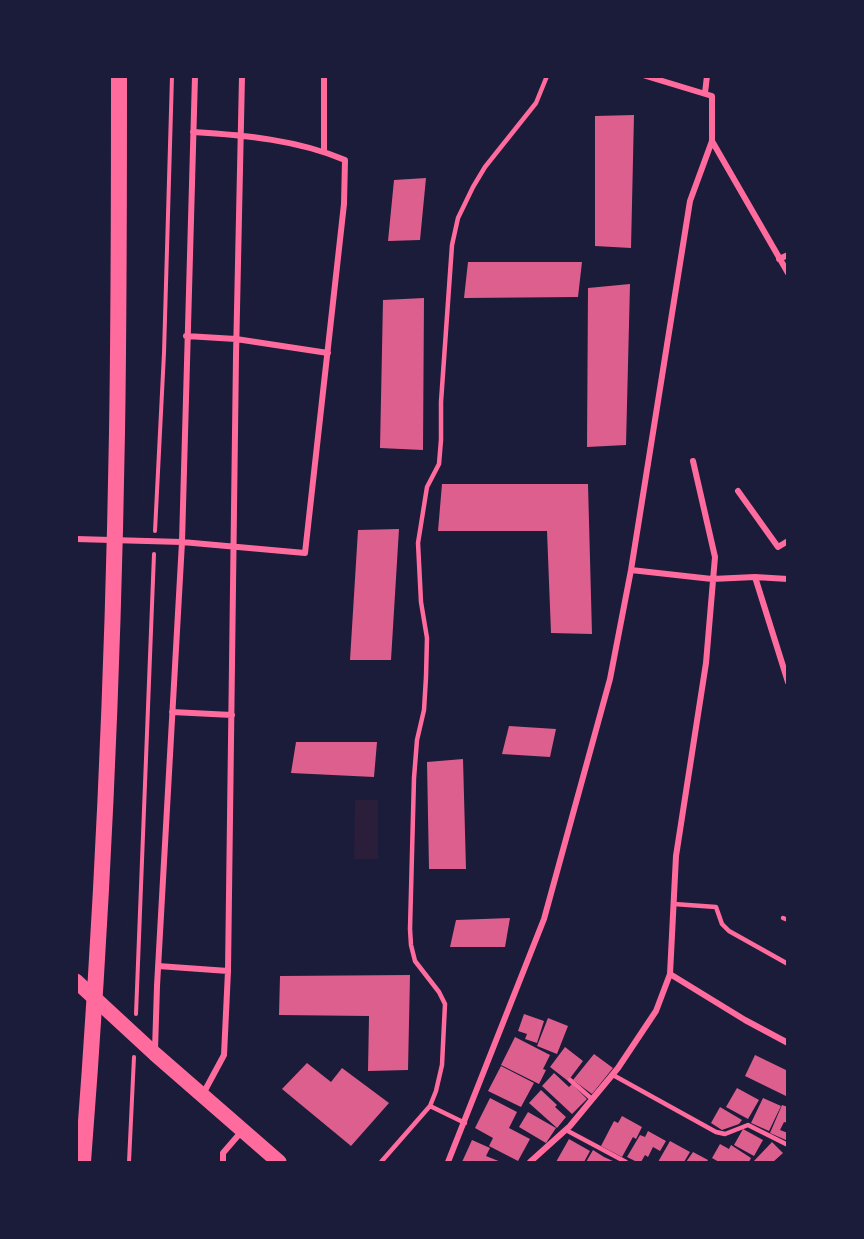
<!DOCTYPE html>
<style>
body{margin:0}
#map{position:relative;width:864px;height:1239px;overflow:hidden;background:#1b1b3a;font-family:"Noto Serif",serif}
canvas{display:block}
.frame{position:absolute;inset:0;border:78px solid #1b1b3a;pointer-events:none}
</style>
<div id="map">
<canvas width="864" height="1239"></canvas>
<div class="frame"></div>
</div>
<script>
const ctx = document.querySelector('canvas').getContext('2d');
ctx.lineJoin = 'round';
function fillPath(path, color) {
  ctx.fillStyle = color;
  ctx.fill(path, 'evenodd');
}
function trace(path, color, width, dash) {
  ctx.strokeStyle = color;
  ctx.lineWidth = width;
  ctx.lineCap = dash ? 'butt' : 'round';
  ctx.setLineDash(dash || []);
  ctx.stroke(path);
}
const green = new Path2D(`
 M355 800H378V859H354Z`);
const pier = new Path2D(`
 M77 77H141L135 598 130 796 119 947 131 957 126 1073 111 1061 104 1162H76Z`);
const building = new Path2D(`
 M634 115 631 248 595 246V116Z
 M426 178 420 240 388 241 394 180Z
 M468 262H582L578 297 464 298Z
 M630 284 626 445 587 447 588 288Z
 M424 298 423 450 380 448 383 300Z
 M442 484H588L592 634 551 633 547 531H438Z
 M399 529 391 660H350L358 530Z
 M509 726 556 729 550 757 502 754Z
 M296 742H377L374 777 291 773Z
 M463 759 466 869H429L427 762Z
 M510 918 505 947H450L456 920Z
 M410 975 408 1070 368 1071 369 1016 279 1015 280 976Z
 M524 1014 544 1021 537 1043 525 1039 527 1034 518 1031Z
 M548 1018 568 1026 557 1054 537 1046Z
 M515 1037 550 1055 543 1069 546 1070 539 1084 501 1065Z
 M565 1047 583 1061 568 1081 550 1067Z
 M594 1054 613 1068 592 1094 573 1080Z
 M755 1055 788 1071V1097L745 1076Z
 M307 1063 331 1082 342 1068 389 1103 351 1146 282 1089Z
 M501 1066 534 1083 521 1107 488 1091Z
 M554 1073 569 1087 572 1084 587 1099 572 1114 542 1086Z
 M737 1088 759 1100 748 1119 726 1107Z
 M541 1090 557 1105 555 1107 566 1117 557 1128 529 1103Z
 M490 1098 517 1112 509 1128 530 1139 518 1161 489 1146 493 1138 475 1128Z
 M763 1098 781 1106 769 1131 751 1123Z
 M782 1105 788 1107V1123L784 1122 780 1130 788 1133V1141L770 1133Z
 M720 1107 742 1120 739 1124 722 1130 711 1123Z
 M528 1112 556 1128 546 1143 519 1127Z
 M622 1116 642 1127 636 1139 633 1137 622 1157 601 1146 614 1121 618 1123Z
 M743 1129 763 1140 754 1156 734 1145Z
 M648 1131 666 1141 660 1151 653 1147 648 1157 645 1155 641 1162H637L627 1157 640 1135 645 1137Z
 M569 1139 590 1151 584 1162H556Z
 M472 1140 490 1148 486 1156 501 1162H462Z
 M670 1141 690 1152 684 1162H658Z
 M772 1142 783 1153 773 1162H753Z
 M720 1144 729 1149 731 1145 751 1158 749 1162H719L712 1158Z
 M593 1150 604 1157 615 1162H586Z
 M693 1152 708 1160 707 1162H686Z`);
const path = new Path2D(`
 M155 531 164 353 172 76
 M136 1014 154 554
 M129 1162 134 1057`);
const service = new Path2D(`
 M674 904 716 907 722 924 729 931 788 964
 M783 918 788 920
 M613 1075 716 1132 725 1134 748 1125 788 1145
 M570 1080 592 1099
 M430 1106 465 1123
 M566 1130 626 1162
 M381 1162 430 1106 436 1091 442 1065 445 1004 439 992 415 961 411 945 410 929 414 778 417 740 424 710 426 677 427 638 421 602 418 543 427 487 439 464 441 440V402L452 245 458 218 473 187 485 167 536 103 547 76`);
const minor = new Path2D(`
 M705 93 707 76
 M712 141 788 273
 M324 151V76
 M779 259 788 255
 M186 336 236 339 328 353
 M738 491 778 547 788 541
 M76 539 182 542 305 553 344 204 345 160C298 140 244 135 193 132
 M631 570 712 579 755 577 788 579
 M755 577 788 682
 M172 712 232 715
 M158 966 228 971
 M670 974 745 1020 788 1043
 M155 1050 157 986 182 542 195 76
 M203 1094 224 1055 228 971 236 356 242 76
 M223 1162V1153L242 1131
 M448 1162 544 919 610 679 631 570 690 201 712 141V96L646 76
 M530 1162 570 1126 618 1068 656 1011 670 974 676 856 706 663 715 557 693 461`);
const primary = new Path2D(`
 M76 981 155 1054 279 1162`);
const trunk = new Path2D(`
 M83 1162C102 919 113 675 117 432 119 313 119 195 119 76`);
fillPath(green, '#2a1e3b');
fillPath(pier, '#1b1b3a');
fillPath(building, '#dd5f8e');
trace(path, '#ff6b9d', 4);
trace(service, '#ff6b9d', 4.5);
trace(minor, '#ff6b9d', 6);
trace(primary, '#ff6b9d', 15);
trace(trunk, '#ff6b9d', 16);
</script>
